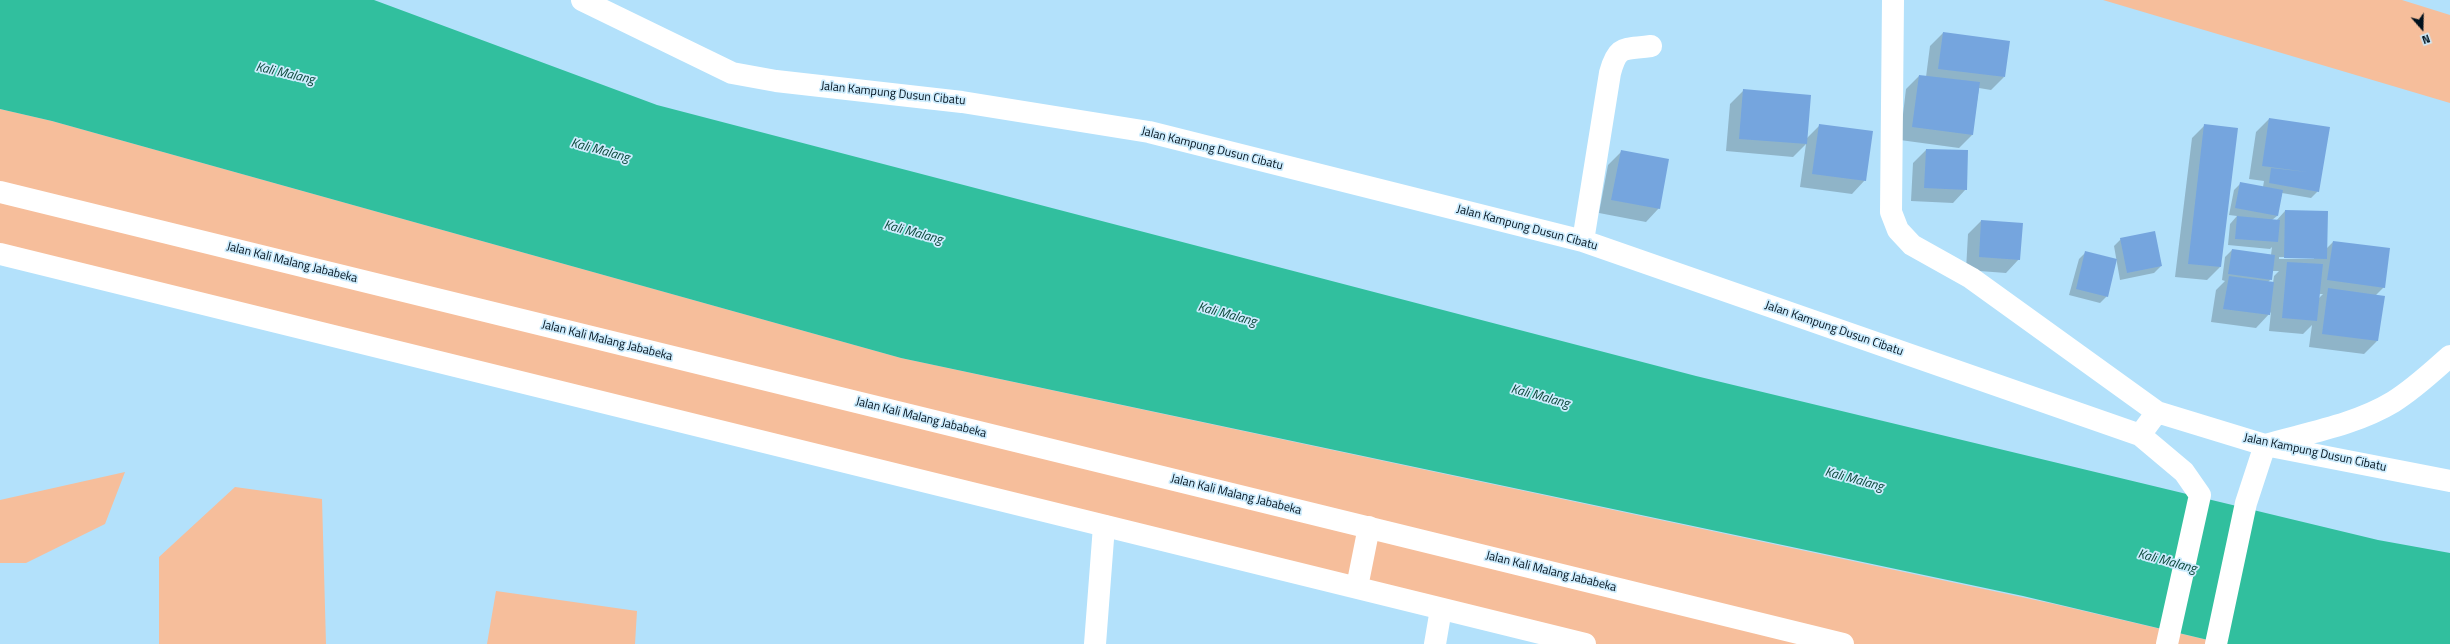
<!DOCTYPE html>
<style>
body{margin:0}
#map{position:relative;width:2450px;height:644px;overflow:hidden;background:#b3e1fb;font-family:"Titillium Web",sans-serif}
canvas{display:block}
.north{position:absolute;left:2402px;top:8px;width:40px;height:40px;-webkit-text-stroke:3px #cdecfd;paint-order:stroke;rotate:160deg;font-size:11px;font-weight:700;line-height:16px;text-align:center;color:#00111d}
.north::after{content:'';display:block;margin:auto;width:14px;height:18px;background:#00111d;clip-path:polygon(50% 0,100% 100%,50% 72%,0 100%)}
</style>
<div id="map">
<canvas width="2450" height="644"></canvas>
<div class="north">N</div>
</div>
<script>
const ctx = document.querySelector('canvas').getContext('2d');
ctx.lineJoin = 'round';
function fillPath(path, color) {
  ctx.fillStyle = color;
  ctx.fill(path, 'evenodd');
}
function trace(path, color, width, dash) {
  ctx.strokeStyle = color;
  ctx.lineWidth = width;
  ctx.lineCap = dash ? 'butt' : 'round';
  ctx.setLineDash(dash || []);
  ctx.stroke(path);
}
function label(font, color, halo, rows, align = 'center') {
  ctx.font = font + ' "Titillium Web",sans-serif';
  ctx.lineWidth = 3.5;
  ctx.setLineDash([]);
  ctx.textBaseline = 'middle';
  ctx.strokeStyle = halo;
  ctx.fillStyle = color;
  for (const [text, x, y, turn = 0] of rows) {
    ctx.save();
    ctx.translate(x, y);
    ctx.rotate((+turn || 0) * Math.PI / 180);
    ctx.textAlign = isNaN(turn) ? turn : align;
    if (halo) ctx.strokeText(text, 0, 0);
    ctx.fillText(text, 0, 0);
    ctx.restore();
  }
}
const green = new Path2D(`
 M2103 0H2402L2450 15V103Z
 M0 109 52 121 901 358 2054 604 2225 644H1587L0 254Z
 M125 472 105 524 26 563H0V500Z
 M235 487 322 499 326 644H159V557Z
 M496 591 637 611 635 644H487Z`);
const water = new Path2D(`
 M0 0H374L657 105 1696 376 2378 540 2450 553V644H2225L2023 596 901 358 52 121 0 109Z`);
const shadow = new Path2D(`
 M1943 33 2004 77 1991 90 1979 88 1972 135 1959 148 1900 140 1906 89 1919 76 1926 77 1930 46Z
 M1744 90 1807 138 1820 125 1865 180 1852 194 1800 187 1806 144 1793 157 1726 151 1730 104Z
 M2269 119 2329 128 2318 191 2311 198 2282 193 2277 216 2272 220 2276 221 2285 211 2326 249 2333 242 2384 287 2376 295 2377 341 2364 354 2309 347 2312 325 2303 334 2269 331 2271 312 2256 328 2211 322 2216 290 2225 281 2222 280 2225 257 2232 250 2271 255 2272 247 2270 249 2228 245 2230 224 2237 216 2229 215 2234 190 2241 183 2263 187 2264 181 2249 179 2256 132ZM2279 257H2314V259H2279ZM2272 271H2279L2274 276 2273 283 2268 282 2271 279ZM2319 294H2323L2318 299Z
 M2205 125 2220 267 2207 280 2175 277 2192 138Z
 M1926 150 1966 189 1953 203 1911 201 1913 163Z
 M1621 152 1659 208 1646 222 1599 213 1608 165Z
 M1981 221 2019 259 2006 273 1966 270 1968 234Z
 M2121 239 2161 266 2154 273 2120 280 2114 246Z
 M2086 252 2107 296 2100 303 2069 295 2079 259Z`);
const building = new Path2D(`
 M1943 32 2010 41 2005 77 1938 69Z
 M1919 75 1980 82 1973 135 1912 127Z
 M1743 89 1811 95 1807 144 1739 139Z
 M2269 118 2330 127 2319 192 2269 183 2271 168 2307 172 2262 166Z
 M1819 124 1873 131 1866 181 1812 174Z
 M2204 124 2238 128 2221 267 2188 264Z
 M1926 149 1968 150 1967 190 1924 188Z
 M1621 150 1669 159 1660 209 1611 200Z
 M2240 182 2283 190 2278 216 2235 208Z
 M2285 210 2328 211 2327 259 2284 258Z
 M2237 216 2280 220 2278 242 2235 239Z
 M1981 220 2023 223 2020 260 1979 257Z
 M2155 231 2162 266 2127 273 2120 238Z
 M2333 241 2390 248 2385 288 2327 280Z
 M2232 249 2275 255 2272 280 2228 274Z
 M2085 251 2117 259 2108 297 2076 289Z
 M2287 262 2323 264 2317 321 2282 318Z
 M2229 276 2274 282 2270 315 2223 309Z
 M2328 288 2385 296 2378 341 2322 334Z`);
const minor = new Path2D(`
 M582 0 732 73 776 81 962 102 1149 132 1583 241 2140 435 2157 412 2265 445 2450 481
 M1893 0 1891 212 1898 230 1912 245 1971 278 2157 412
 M1583 241 1610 73C1618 44 1624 50 1651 46
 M2140 435 2184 472 2200 495 2167 644
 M1095 644 1104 526
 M1435 644 1441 609
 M2216 644 2246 503 2265 445C2307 433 2355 425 2393 402 2414 389 2432 372 2450 356`);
const major = new Path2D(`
 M0 192 1843 644
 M0 254 1585 644
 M1357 587 1369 527`);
const streetNames = [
 ["Jalan Kampung Dusun Cibatu",893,94,6],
 ["Jalan Kampung Dusun Cibatu",1212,149,14],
 ["Jalan Kampung Dusun Cibatu",1527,228,15],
 ["Jalan Kali Malang Jababeka",292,263,14],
 ["Jalan Kampung Dusun Cibatu",1834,329,19],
 ["Jalan Kali Malang Jababeka",607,341,14],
 ["Jalan Kali Malang Jababeka",921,418,14],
 ["Jalan Kampung Dusun Cibatu",2315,453,12],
 ["Jalan Kali Malang Jababeka",1236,495,14],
 ["Jalan Kali Malang Jababeka",1551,572,14]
];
const waterNames = [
 ["Kali Malang",285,74,13],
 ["Kali Malang",600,151,15],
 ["Kali Malang",913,233,15],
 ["Kali Malang",1227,315,15],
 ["Kali Malang",1540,397,15],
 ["Kali Malang",1854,480,15],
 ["Kali Malang",2167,562,15]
];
fillPath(green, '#f6be9b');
fillPath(water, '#31bf9e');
fillPath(shadow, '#0003');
fillPath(building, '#75a5de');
trace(minor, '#fff', 22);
trace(major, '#fff', 22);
label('12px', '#00111d', '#cdecfd', streetNames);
label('italic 13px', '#094537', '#cdecfd', waterNames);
</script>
